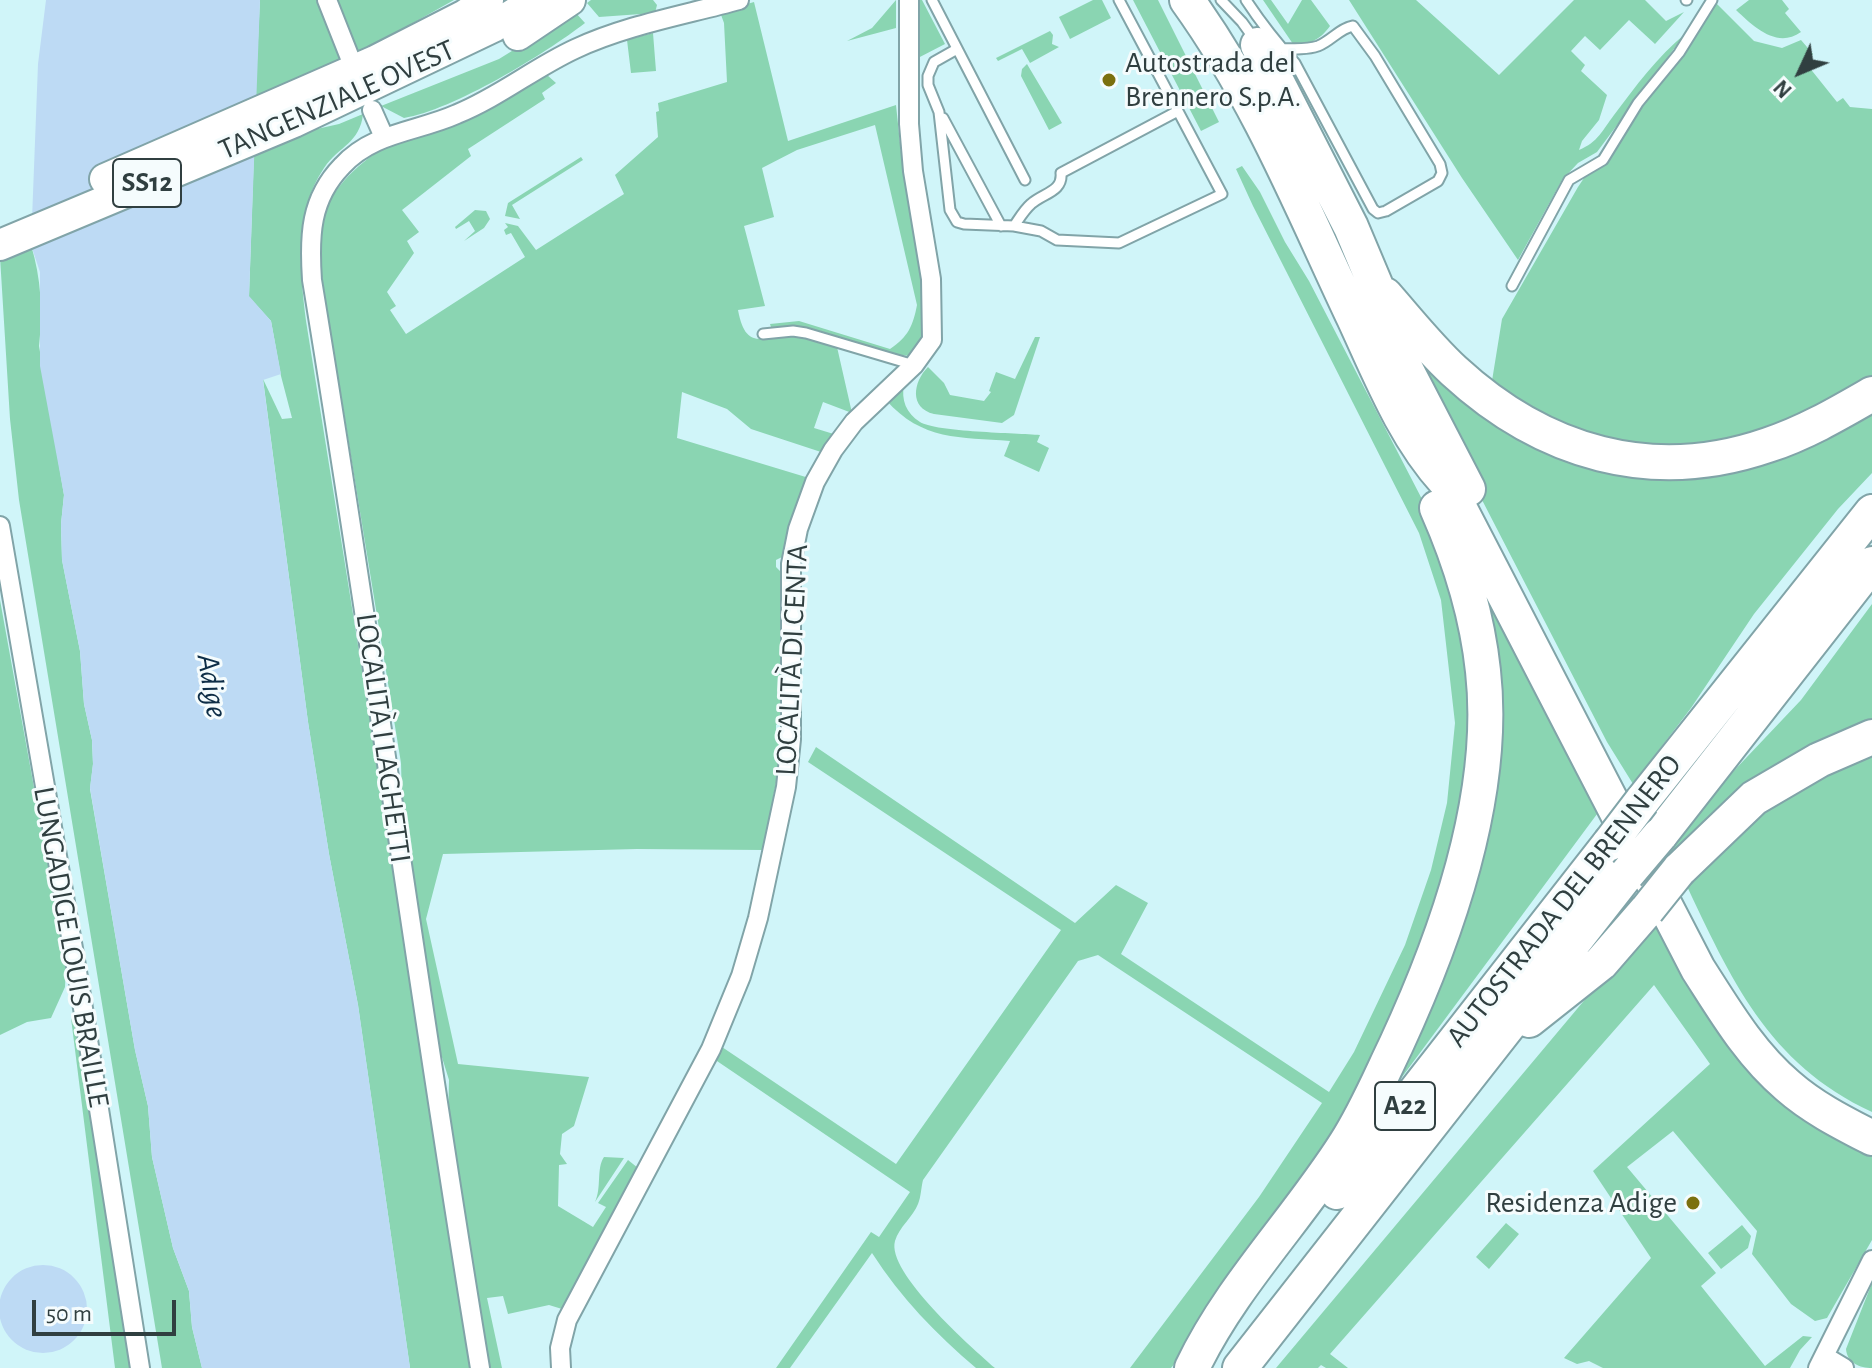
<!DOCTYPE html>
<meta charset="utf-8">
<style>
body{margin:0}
#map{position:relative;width:1872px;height:1368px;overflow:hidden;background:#d0f5f9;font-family:"Alegreya Sans",sans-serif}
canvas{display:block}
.north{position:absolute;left:1760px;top:32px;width:80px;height:80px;-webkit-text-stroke:6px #f5fcfd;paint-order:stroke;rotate:226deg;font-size:22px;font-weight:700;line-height:32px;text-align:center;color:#303f40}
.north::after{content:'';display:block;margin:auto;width:28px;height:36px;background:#303f40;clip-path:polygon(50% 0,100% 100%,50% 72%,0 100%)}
.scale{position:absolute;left:32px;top:1300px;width:144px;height:36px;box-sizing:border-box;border:4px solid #303f40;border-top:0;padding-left:10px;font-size:24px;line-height:28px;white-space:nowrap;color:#303f40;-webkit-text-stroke:6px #f5fcfd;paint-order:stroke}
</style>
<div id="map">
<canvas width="1872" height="1368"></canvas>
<div class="north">N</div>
<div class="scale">50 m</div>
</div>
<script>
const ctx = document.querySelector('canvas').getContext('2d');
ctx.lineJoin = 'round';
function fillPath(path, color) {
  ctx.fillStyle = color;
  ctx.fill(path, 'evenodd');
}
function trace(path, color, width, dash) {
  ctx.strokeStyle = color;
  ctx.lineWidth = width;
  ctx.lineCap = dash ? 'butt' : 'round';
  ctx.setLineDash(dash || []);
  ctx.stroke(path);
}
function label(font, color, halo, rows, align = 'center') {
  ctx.font = font + ' "Alegreya Sans",sans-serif';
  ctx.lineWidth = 6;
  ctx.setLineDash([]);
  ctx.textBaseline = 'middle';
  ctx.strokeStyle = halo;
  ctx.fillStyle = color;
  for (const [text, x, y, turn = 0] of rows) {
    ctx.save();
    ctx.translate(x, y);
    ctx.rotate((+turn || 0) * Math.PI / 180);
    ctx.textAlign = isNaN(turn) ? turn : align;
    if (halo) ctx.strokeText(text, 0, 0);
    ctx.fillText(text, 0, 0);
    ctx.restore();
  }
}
const green = new Path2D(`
 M260 0H316L344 61 255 102Z
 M336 0H454L358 54Z
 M591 0H653L657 5 655 13 599 17 587 3Z
 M896 0V28L847 41 872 28Z
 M915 0H922L945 44 916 59Z
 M1093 0H1102L1111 18 1070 39 1059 17Z
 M1133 0H1158L1219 122 1201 131Z
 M1263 0H1271L1288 24 1302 0H1311L1330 26C1319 41 1310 44 1293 44Z
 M1349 0H1416L1499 75 1574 0H1645L1666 21 1684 12 1655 44 1629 20 1600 50 1585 36 1571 51 1585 65 1581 71 1607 95 1599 120 1582 141 1579 150C1598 142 1602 131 1614 115 1635 87 1658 56 1685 34L1597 152 1578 163 1562 180 1518 260 1462 178Z
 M1749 0H1782L1789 9 1785 13 1801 32C1777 49 1754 27 1736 10Z
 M754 2 788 141 896 105 903 171 925 271 926 335 913 356 894 355 797 326 771 327 770 324 799 321 890 349C908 337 913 326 917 305L875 125 797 150 762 168 774 217 744 226 765 306 738 310C746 353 764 335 792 336 807 337 823 344 837 347L852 413 823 402 814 428 837 435 824 453 751 429 727 409 682 392 677 438 809 478 797 502 782 557 776 560V567L782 573 781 721 776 725V731L781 737 778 772 763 850 637 849 443 854 426 919 458 1064 589 1077 574 1126 562 1134 560 1154 567 1164 559 1165 558 1206 593 1227 606 1207 598 1203 628 1160 638 1168 568 1303 562 1309 549 1305 508 1314 503 1296 487 1298 502 1368H486L448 1124 449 1080 429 1015 403 837 401 763 326 303C323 281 318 257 319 235 320 201 352 168 379 151L460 121 502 101 546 74 556 83 542 93 545 99 468 149 471 156 402 210 419 232 407 241 414 253 387 292 396 306 390 310 406 334 525 257 511 233 506 235 504 230 508 227 505 223 518 226 536 250 624 194 615 175 658 137 656 112 659 111 658 103 727 82 724 23 720 12Z
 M1716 3 1754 41 1782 48 1801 40 1813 54 1805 62 1837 102 1843 98 1850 107 1872 109V389L1720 449 1585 440 1491 387 1502 319 1578 187 1584 178 1611 157 1647 100 1683 57Z
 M575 12 585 23C545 54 453 110 404 118L381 106 499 59Z
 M1050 31 1053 35 1052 44 1059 47 1030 63 1022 49 998 61 996 58Z
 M653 33 656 71 631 73 627 40Z
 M1027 64 1062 123 1049 130 1021 76 1022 69Z
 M363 114C360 143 339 146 324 168 293 214 300 269 306 321L474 1368H410L358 1005 329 854 308 722 263 379 282 419 292 418 281 376 271 321 249 297 254 152 299 133 339 124Z
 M581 157 583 160 512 205 520 219 505 216 508 203Z
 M1242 166 1260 192 1285 242 1309 281 1424 503 1477 666 1467 835 1363 1102 1227 1300 1171 1368H1130L1259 1197 1322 1103 1098 955 1078 961 923 1180C921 1188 921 1197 918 1204 913 1217 899 1227 895 1241 886 1272 971 1347 995 1368H976C936 1334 901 1298 872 1253L790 1368H776L871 1232 879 1237 910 1192 714 1059 719 1045 896 1164 1061 930 808 762 816 747 1075 923 1116 885 1148 903 1121 954 1329 1092 1354 1052 1405 945 1431 870 1447 803 1455 723 1441 600 1419 533 1253 206 1236 169Z
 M475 210 486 211 490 219 484 228 464 241 475 231 469 221 456 229 455 227Z
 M31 245C41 278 43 311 39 346L64 495 61 524 62 560 80 651 84 704 92 740 93 764 90 789 135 1050 148 1106 152 1157 173 1248 189 1291 192 1327 202 1368H162L19 500 10 419 0 257Z
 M1035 337H1040L1014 415 1002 423 934 414C909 408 913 382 928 367L944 383 950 395 984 401 991 392 989 391 996 372 1015 379Z
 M1407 343 1636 469 1872 404V473L1838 509 1754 614 1691 708 1633 784 1607 742 1481 498Z
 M904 384C901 400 906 413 920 422 936 432 1017 433 1040 435L1037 442 1049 448 1039 472 1004 456 1010 441C960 437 922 441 886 400Z
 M1464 557 1603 806 1382 1104 1483 811Z
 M0 600 66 964 65 987 51 1018 27 1022 0 1035Z
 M1872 604V726L1675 863 1669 852 1728 777 1801 700Z
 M1872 746V1112C1767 1063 1731 979 1684 880L1749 816Z
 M1660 910 1720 1015 1872 1144V1240L1827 1318 1815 1321 1791 1304 1752 1254 1757 1231 1673 1131 1627 1167 1716 1273 1701 1286 1765 1366 1803 1336 1812 1337 1800 1350 1790 1368H1603L1589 1361 1577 1364 1564 1358 1556 1368 1564 1358 1651 1258 1593 1171 1710 1064 1654 985 1330 1354 1348 1368H1326L1321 1365 1318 1368H1276Z
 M71 1018 80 1030 133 1368H115Z
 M604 1157 624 1158 595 1202C602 1187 596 1169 604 1157Z
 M1506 1223 1519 1234 1489 1269 1476 1257Z
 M1742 1225 1751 1236 1748 1248 1721 1269 1708 1253Z
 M1872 1283V1368C1860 1368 1847 1363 1846 1349Z`);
const water = new Path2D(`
 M46 0H260L249 296 271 321 281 374 263 380 308 722 329 854 358 1005 410 1368H202L192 1327 189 1291 173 1248 152 1157 148 1106 135 1050 90 788 93 764 92 740 84 704 80 651 62 560 61 524 64 495 40 366V272L31 245 38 64Z
 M-1 1309a44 44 0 1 1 88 0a44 44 0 1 1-88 0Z`);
const service = new Path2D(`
 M932 0 1025 180
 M1221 0 1242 22 1255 40
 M1246 0C1261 23 1277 43 1295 63L1373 209 1378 213 1386 211 1438 181 1442 173 1440 164 1375 56 1353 26C1340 28 1331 41 1318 46 1304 51 1285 48 1270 48
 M1686 0H1687
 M957 49 934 62 928 76V85L939 112 950 210 957 222 964 224 1014 226 1041 231 1057 240 1119 243 1222 194 1119 0
 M943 118 1001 226
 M1014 226C1019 219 1024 210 1031 204 1043 193 1063 192 1061 173L1178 111
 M1512 286 1569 180 1603 160 1638 103 1679 53 1712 0
 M763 334 793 331 806 333 914 365`);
const minor = new Path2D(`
 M327 0 350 58
 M372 110 384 137
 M0 526 79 983 140 1368
 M1824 1356 1844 1368
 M480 1368C420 1006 372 642 312 280 309 236 310 199 342 166 373 132 417 132 457 114 499 97 534 68 575 49 626 25 685 15 739 0
 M561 1368 560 1348 567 1320 711 1049 741 976 758 918 786 787 791 739V564L798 529 815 482 833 450 854 422 914 365 932 340 931 279 913 171 909 124V0
 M1818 1368 1872 1260`);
const trunk = new Path2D(`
 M518 35 570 0
 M105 179 375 61 465 15 488 0
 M0 245 294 122 493 27 536 0`);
const motorway = new Path2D(`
 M1187 0C1259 100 1302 208 1354 318 1380 374 1404 436 1446 482L1698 969C1725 1011 1750 1054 1788 1086 1813 1108 1843 1123 1872 1138
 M1258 45 1351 227 1375 284 1399 356 1468 489
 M1385 295C1407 320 1429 348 1454 371 1543 453 1652 485 1768 445 1805 433 1839 413 1872 394
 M1642 801 1872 512
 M1660 835 1872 564
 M1679 870 1754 798 1819 760 1872 737
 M1529 1020 1601 963 1647 910
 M1337 1192 1610 843
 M1192 1368C1231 1286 1298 1219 1346 1143 1366 1112 1380 1078 1396 1045 1447 935 1497 795 1483 671 1477 614 1460 560 1437 508
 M1240 1368 1627 874`);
const motorwayBridge = new Path2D(`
 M1610 843 1642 801
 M1627 874 1660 835
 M1647 910 1679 870`);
const markers = [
 [1109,80,8,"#7b700f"],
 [1693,1203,8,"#7b700f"]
];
const shields = [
 [147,183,68],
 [1405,1106,60]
];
const shieldNames = [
 ["SS12",147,183],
 ["A22",1405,1106]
];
const poiNames = [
 ["Autostrada del",1125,63],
 ["Brennero S.p.A.",1125,97],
 ["Residenza Adige",1677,1203,"right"]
];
const streetNames = [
 ["TANGENZIALE OVEST",337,100,-24],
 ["LOCALITÀ DI CENTA",792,660,-87],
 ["LOCALITÀ I LAGHETTI",383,738,82],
 ["AUTOSTRADA DEL BRENNERO",1564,901,-52],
 ["LUNGADIGE LOUIS BRAILLE",71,947,80]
];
const waterNames = [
 ["Adige",212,686,81]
];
fillPath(green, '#8ad5b2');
fillPath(water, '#bddaf4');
trace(service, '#81a4a8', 13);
trace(minor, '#81a4a8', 22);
trace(trunk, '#81a4a8', 34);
trace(motorway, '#81a4a8', 38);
trace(service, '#fff', 9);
trace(minor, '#fff', 18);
trace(trunk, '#fff', 30);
trace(motorway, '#fff', 34);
trace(motorwayBridge, '#81a4a8', 38, []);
trace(motorwayBridge, '#fff', 34);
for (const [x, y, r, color] of markers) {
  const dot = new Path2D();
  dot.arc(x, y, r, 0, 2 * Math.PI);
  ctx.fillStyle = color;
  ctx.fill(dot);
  trace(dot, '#f5fcfd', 3);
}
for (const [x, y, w] of shields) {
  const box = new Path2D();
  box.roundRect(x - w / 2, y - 24, w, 48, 6);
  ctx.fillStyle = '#f5fcfd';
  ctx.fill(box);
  trace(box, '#303f40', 2);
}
label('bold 28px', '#303f40', null, shieldNames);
label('30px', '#303f40', '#f5fcfd', poiNames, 'left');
label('30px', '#303f40', '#f5fcfd', streetNames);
label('italic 32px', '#0e2e47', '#f5fcfd', waterNames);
</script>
